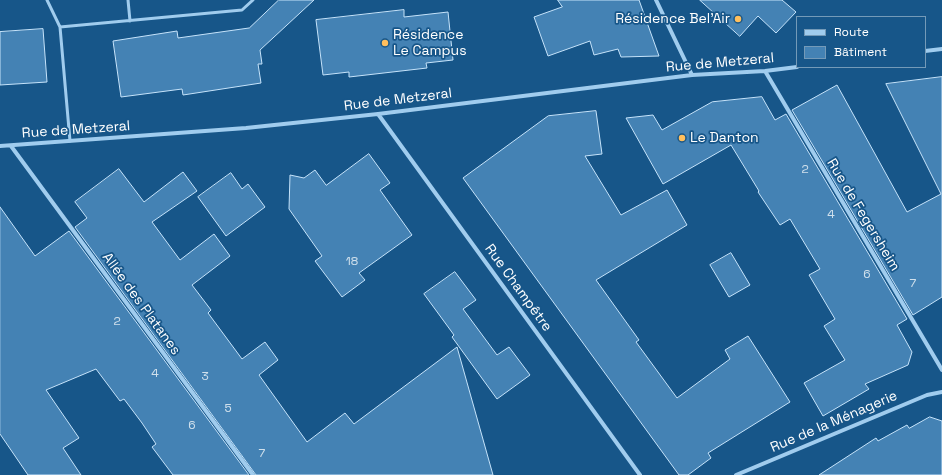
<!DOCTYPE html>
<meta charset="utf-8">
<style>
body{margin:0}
#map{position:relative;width:942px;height:475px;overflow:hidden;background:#175689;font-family:"Space Grotesk",sans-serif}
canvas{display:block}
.legend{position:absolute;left:796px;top:16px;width:130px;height:52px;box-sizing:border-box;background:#175689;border:1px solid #749ab8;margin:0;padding:5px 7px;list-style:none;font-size:12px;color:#fff}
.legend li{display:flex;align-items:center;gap:8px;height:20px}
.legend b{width:20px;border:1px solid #749ab8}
</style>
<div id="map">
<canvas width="942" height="475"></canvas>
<ul class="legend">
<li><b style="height:5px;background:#a0ccee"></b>Route</li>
<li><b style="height:11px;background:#4482b4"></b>Bâtiment</li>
</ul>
</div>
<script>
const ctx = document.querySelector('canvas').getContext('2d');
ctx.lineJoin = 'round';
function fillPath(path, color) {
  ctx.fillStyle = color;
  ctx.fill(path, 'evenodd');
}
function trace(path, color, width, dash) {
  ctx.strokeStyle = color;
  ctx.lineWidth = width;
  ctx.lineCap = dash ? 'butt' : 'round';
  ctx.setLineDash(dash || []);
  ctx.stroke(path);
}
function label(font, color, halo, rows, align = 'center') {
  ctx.font = font + ' "Space Grotesk",sans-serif';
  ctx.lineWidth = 3.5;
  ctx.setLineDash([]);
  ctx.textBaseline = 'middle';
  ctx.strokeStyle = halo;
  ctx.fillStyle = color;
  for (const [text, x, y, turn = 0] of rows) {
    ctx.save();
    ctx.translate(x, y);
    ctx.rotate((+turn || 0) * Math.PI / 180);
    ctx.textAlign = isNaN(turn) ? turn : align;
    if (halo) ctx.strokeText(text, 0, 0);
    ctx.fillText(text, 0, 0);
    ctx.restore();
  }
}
const building = new Path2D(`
 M279 0H314L260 50 262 64H258L261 83 183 95 182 89 121 97 113 41 177 31 178 38 249 28Z
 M558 0H639L659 56 621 57 618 49 594 55 590 41 548 56 534 17 562 7Z
 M700 0H782L796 12 776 33 758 16 740 36Z
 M404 10V17L448 12 453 60 426 63 427 68 349 77V72L323 75 316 20Z
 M43 29 47 82 0 85V32Z
 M942 77V297L913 315 792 110 837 85 907 212 941 194 886 84Z
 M762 97 775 120 786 114 907 319 897 325 912 352 908 365 865 384 869 389 823 416 804 383 845 360 824 326 835 319 809 275 820 269 790 219 780 225 758 192 759 191 731 145 663 184 626 118 653 115 662 130 712 102Z
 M596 111 602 154 585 156 621 215 667 190 687 225 596 280 639 340 636 342 677 398 730 359 725 350 748 336 790 402 708 453 711 458 688 475H679L463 178 548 116Z
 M369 154 390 183 380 190 412 235 359 273 365 280 342 297 315 261 322 256 289 209 290 175 304 178 315 170 326 185Z
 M119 169 144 202 183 172 197 191 152 222 180 260 214 234 230 256 192 285 211 310 208 313 242 359 265 342 278 360 259 375 307 442 345 413 354 424 457 347 493 475H256L75 227 87 218 75 202Z
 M231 173 242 189 248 184 265 207 226 236 198 197Z
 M0 207 35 256 69 231 249 475H173L152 447 156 444 142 423 124 399 120 401 96 369 46 390 79 438 63 448 81 475H28L0 434Z
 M731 253 750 285 729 297 710 265Z
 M455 272 476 300 463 309 497 355 509 347 530 375 497 399 452 337 454 335 424 294Z
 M930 417 942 421V475H819L876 438 878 441 907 425 909 428Z`);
const service = new Path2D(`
 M47 0 60 27
 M128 0 130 21
 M70 141 60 27 242 10 253 0`);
const minor = new Path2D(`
 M656 0 692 75
 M925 51 942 49
 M765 71 942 370
 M378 114 640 475
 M0 146 246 128 378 114 692 75 765 71 797 67
 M11 146 253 475
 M736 475 927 395 942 392`);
const markers = [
 [738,19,4,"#ffbf5d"],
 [385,43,4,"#ffbf5d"],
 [682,138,4,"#ffbf5d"]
];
const numberNames = [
 ["2",805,170],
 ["4",831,215],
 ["18",352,262],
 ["6",867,275],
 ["7",913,284],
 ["2",117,322],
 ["4",155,374],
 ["3",205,377],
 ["5",228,409],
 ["6",192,426],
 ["7",262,454]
];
const poiNames = [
 ["Résidence Bel'Air",730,19,"right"],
 ["Résidence",393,35],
 ["Le Campus",393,51],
 ["Le Danton",690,138]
];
const streetNames = [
 ["Rue de Metzeral",720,63,-5],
 ["Rue de Metzeral",398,100,-7],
 ["Rue de Metzeral",76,130,-4],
 ["Rue de Fegersheim",863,215,59],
 ["Rue Champêtre",518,288,54],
 ["Allée des Platanes",141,304,54],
 ["Rue de la Ménagerie",834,422,-23]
];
fillPath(building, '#4482b4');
trace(building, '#c6e3fa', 1);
trace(service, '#a0ccee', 3);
trace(minor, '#a0ccee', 4);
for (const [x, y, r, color] of markers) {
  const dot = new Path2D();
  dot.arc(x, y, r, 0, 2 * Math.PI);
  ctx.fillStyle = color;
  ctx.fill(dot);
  trace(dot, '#175689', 1.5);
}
label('12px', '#d0e0ec', null, numberNames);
label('14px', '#fff', '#175689', poiNames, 'left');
label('14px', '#fff', '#175689', streetNames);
</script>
